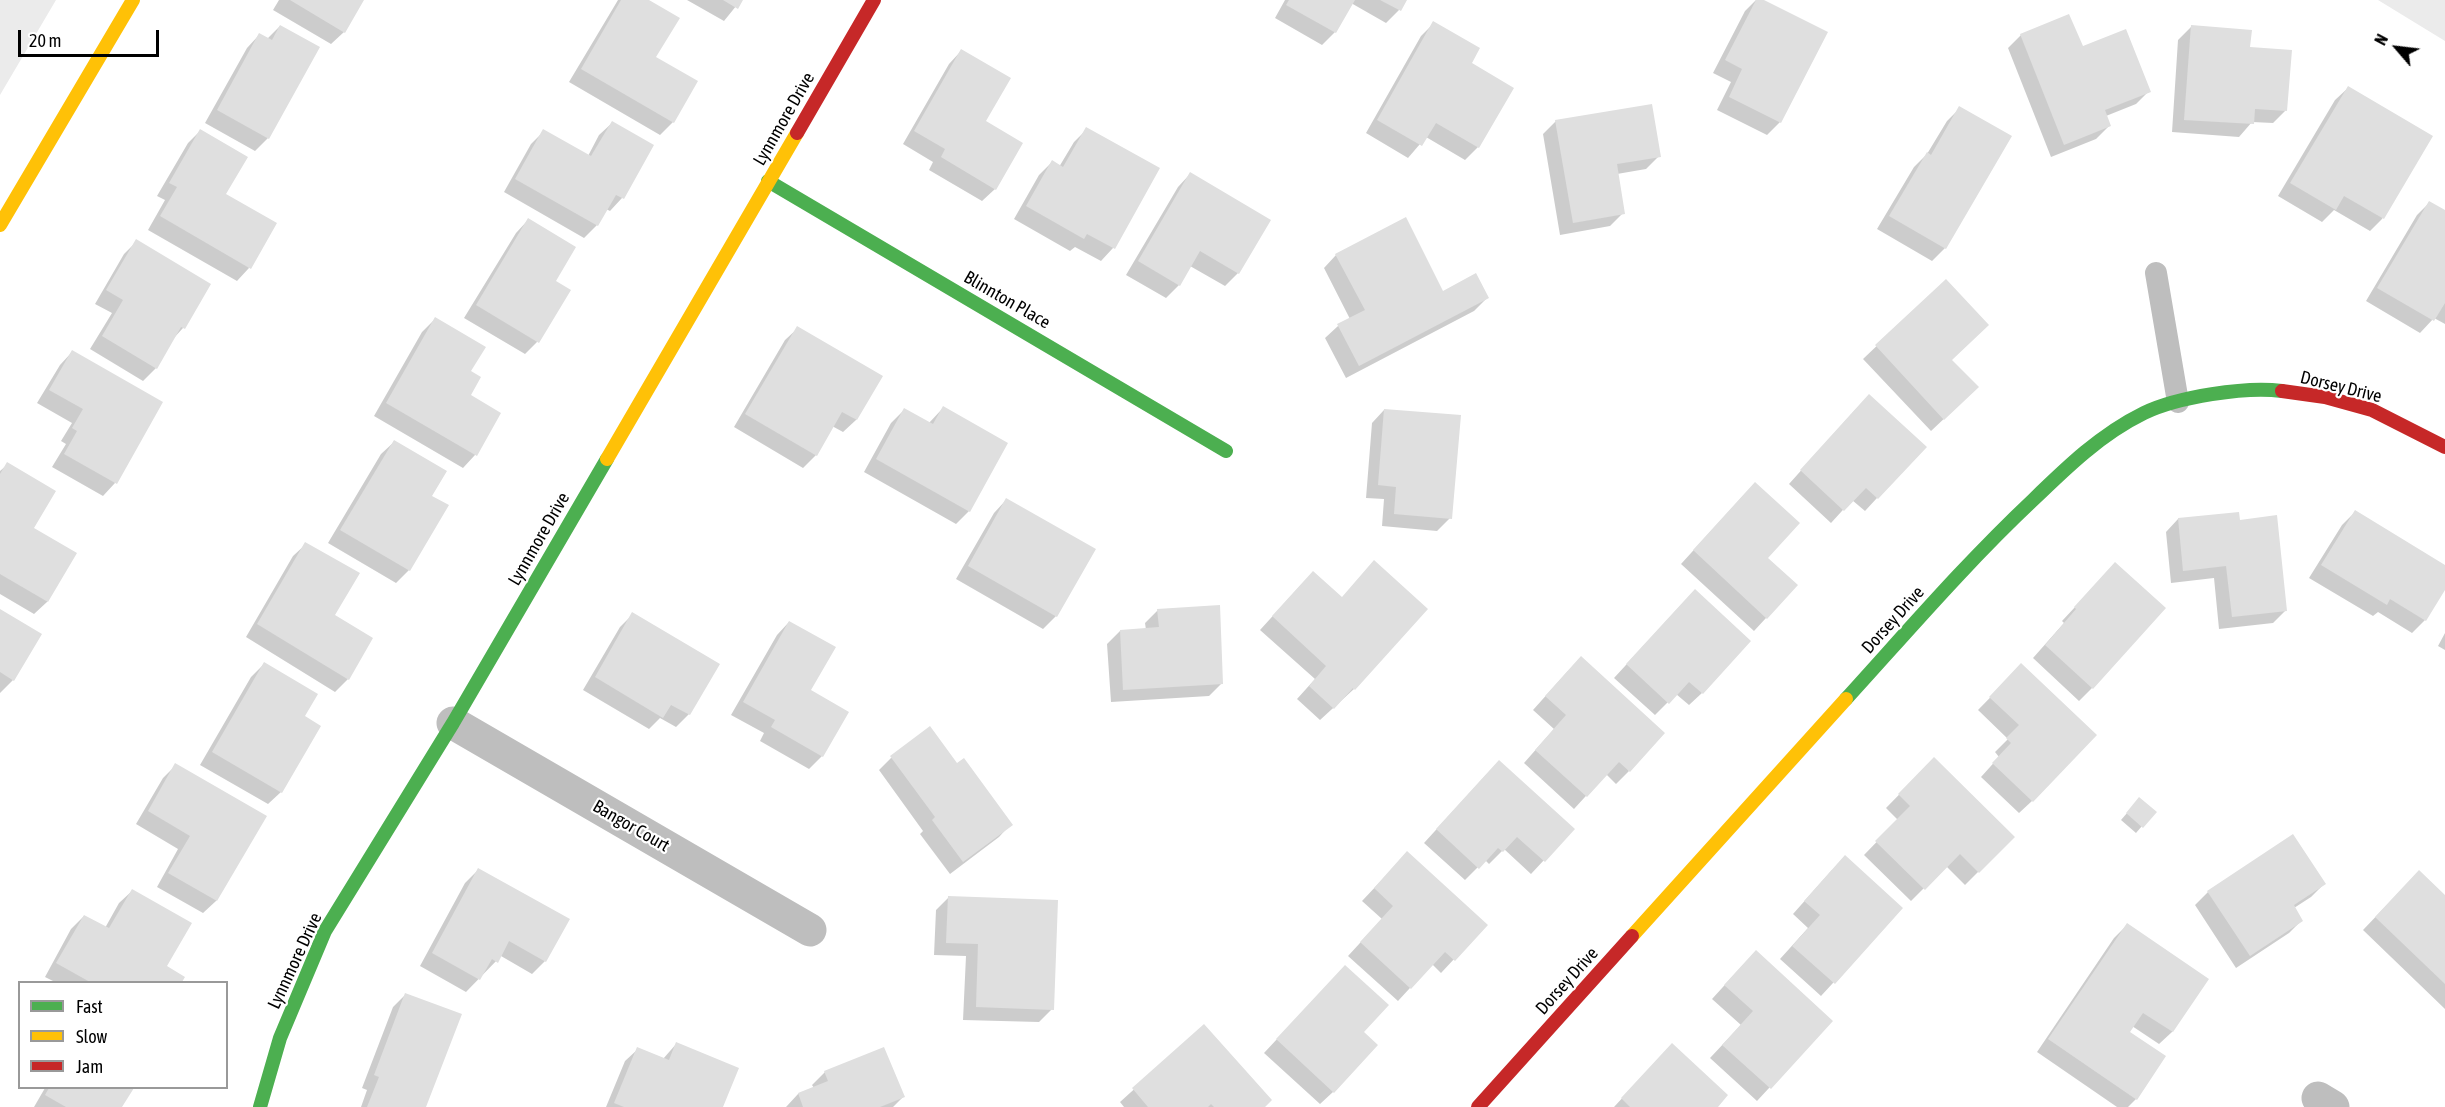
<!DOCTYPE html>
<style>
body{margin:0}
#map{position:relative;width:2445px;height:1107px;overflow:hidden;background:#fff;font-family:"Asap Condensed",sans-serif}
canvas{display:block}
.legend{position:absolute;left:18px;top:981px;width:210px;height:108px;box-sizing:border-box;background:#fff;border:2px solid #999;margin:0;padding:8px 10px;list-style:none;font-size:18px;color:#000}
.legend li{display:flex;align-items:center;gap:12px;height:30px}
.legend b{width:30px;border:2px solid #999}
.north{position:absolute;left:2367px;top:18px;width:60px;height:60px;-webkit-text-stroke:4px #fff;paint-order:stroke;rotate:298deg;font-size:16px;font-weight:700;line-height:24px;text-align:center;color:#000}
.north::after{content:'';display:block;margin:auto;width:21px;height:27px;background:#000;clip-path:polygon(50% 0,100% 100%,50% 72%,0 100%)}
.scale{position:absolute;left:18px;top:30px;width:141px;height:27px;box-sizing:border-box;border:3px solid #000;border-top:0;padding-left:8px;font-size:18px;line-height:21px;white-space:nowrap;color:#000;-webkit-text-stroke:4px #fff;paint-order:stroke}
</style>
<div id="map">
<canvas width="2445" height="1107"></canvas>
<ul class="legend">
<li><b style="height:8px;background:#4caf50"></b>Fast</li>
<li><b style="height:8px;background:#ffc107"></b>Slow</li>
<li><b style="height:8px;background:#c62828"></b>Jam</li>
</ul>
<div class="north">N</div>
<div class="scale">20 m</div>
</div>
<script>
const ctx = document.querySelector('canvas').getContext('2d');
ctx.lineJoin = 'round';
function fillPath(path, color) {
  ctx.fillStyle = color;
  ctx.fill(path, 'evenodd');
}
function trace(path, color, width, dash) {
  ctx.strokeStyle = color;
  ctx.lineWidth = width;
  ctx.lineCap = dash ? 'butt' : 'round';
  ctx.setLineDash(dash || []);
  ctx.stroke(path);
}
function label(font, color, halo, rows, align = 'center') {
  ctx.font = font + ' "Asap Condensed",sans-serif';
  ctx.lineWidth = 4.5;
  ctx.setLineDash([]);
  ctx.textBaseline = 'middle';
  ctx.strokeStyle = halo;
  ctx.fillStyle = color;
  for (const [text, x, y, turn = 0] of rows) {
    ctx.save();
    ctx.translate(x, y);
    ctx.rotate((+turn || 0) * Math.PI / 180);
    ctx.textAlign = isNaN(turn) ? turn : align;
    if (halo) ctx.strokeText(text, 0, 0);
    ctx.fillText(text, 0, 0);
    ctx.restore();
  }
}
const green = new Path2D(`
 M0 0H56L0 95Z
 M2378 0H2445V41Z`);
const shadow = new Path2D(`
 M279 0H362L344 32 331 44 273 10Z
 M618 0H646L654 58 696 82 673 122 660 135 569 82Z
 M687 0H741L724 21Z
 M1285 0H1405L1399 10 1386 23 1351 3 1335 32 1322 45 1275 18Z
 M1756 0H1761L1780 122 1767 135 1717 110 1731 82 1713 73 1745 11Z
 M2069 16 2082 48 2149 91 2136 104 2106 116 2109 126 2096 139 2051 157 2008 48 2021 35Z
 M1434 23 1469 64 1478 147 1465 160 1426 137 1408 158 1366 133 1421 36Z
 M280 26 268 138 255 151 205 123 247 48 259 35 267 39Z
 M2191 27 2249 48 2286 110 2273 123 2252 122 2239 137 2172 132 2178 40Z
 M961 51 984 122 995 189 982 201 929 170 933 162 903 144 949 64Z
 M2348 88 2431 137 2382 219 2370 231 2334 210 2322 222 2278 196 2335 100Z
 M1960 108 1945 248 1932 261 1877 229 1914 167 1927 154 1947 121Z
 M1556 121 1659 156 1646 169 1617 174 1623 213 1610 226 1560 235 1543 134Z
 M612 123 652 146 622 198 610 211 606 209 597 225 584 238 504 192 531 144 544 131 588 156 599 135Z
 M1087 129 1158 168 1113 248 1101 261 1075 247 1070 251 1014 219 1039 175 1052 162 1059 167 1074 142Z
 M201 130 249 268 237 281 148 230 165 200 157 196 188 143Z
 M1190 174 1269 220 1238 273 1225 286 1190 266 1179 285 1166 298 1126 275 1178 187Z
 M2429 203 2445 212V324L2434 318 2420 333 2366 301 2417 215Z
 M528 220 553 281 537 342 525 354 464 318 516 233Z
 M137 241 209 285 183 328 173 339 156 368 143 381 90 349 112 313 95 304 124 254Z
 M1336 255 1442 293 1487 298 1474 311 1346 378 1325 338 1338 326 1350 319 1324 268Z
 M1945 281 1951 360 1964 400 1931 431 1863 359Z
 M435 319 469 371 468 396 475 455 463 468 374 416 422 332Z
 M798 328 881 376 856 420 843 432 832 426 816 455 803 468 734 427 785 340Z
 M72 352 115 483 103 496 52 467 66 444 61 441 72 423 37 403 60 365Z
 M943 408 969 511 956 524 864 472 891 423 904 410 928 424Z
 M1856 409 1877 498 1865 511 1852 500 1831 523 1789 484Z
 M1384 410 1450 518 1437 531 1382 526 1384 499 1366 498 1372 423Z
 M394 442 430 496 447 506 409 570 396 583 328 543 381 454Z
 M8 464 32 528 75 554 47 602 34 614 0 594V471Z
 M1742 497 1766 558V618L1754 631 1681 564Z
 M1006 500 1056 616 1043 629 956 579 994 513Z
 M2355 512 2445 567V587L2425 620 2412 633 2378 612 2373 616 2309 578 2342 525Z
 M2178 519 2239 521 2286 610 2273 623 2219 629 2214 578 2171 583 2166 532Z
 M306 544 333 616 348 679 335 692 246 637 293 556Z
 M2103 577 2092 688 2079 701 2033 658 2064 623 2062 621Z
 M1300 586 1354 689 1320 720 1297 699 1315 679 1260 630Z
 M1682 604 1702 693 1689 705 1676 694 1655 715 1614 678Z
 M1158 610 1222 683 1209 696 1111 702 1107 644 1120 631 1146 630 1145 623Z
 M0 611 13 680 0 693Z
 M633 614 718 665 689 714 676 727 660 718 649 729 583 690 620 627Z
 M789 622 809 691 822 756 809 769 760 741 764 733 731 715 777 635Z
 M2445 633V650L2438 646Z
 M264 664 303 717 281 792 268 804 200 765 251 677Z
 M2022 665 2032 801 2019 813 1981 777 1999 757 1995 752 2008 739 1978 710Z
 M1568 671 1629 771 1616 784 1606 774 1574 809 1524 763 1554 729 1533 710Z
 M891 758 957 765 1011 824 999 837 950 874 920 834 923 831 879 770Z
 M1934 759 2013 837 1965 885 1946 866 1911 901 1864 855 1898 820 1886 808Z
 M176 765 265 816 216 901 203 913 157 887 178 849 136 824 163 778Z
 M1486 775 1573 829 1531 874 1504 849 1489 864 1485 860 1465 880 1424 843Z
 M2133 806 2154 812 2136 833 2121 820Z
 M1395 866 1486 925 1441 973 1432 964 1398 1001 1348 956 1382 919 1362 901Z
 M478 870 545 961 532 974 501 956 466 992 420 966 465 883Z
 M1832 870 1901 909 1821 996 1780 959 1808 928 1793 914Z
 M2324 884 2311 897 2294 908 2301 921 2289 933 2236 968 2195 905 2208 892Z
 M2406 885 2445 897V1009L2363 930Z
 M132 891 165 967 183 977 180 982H55L45 977 71 929 84 916 105 928 119 903Z
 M949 897 1052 1009 1039 1022 963 1020 966 956 934 955 936 910Z
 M2127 925 2207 980 2172 1032 2159 1044 2132 1026 2128 1032 2136 1099 2128 1107H2117L2037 1052 2114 938Z
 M1743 965 1831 1021 1757 1101 1710 1058 1741 1025 1712 999Z
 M1332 980 1362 1032 1333 1092 1320 1104 1264 1053Z
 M406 994 425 1107H361L367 1090 362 1088 393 1007Z
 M1204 1026 1263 1107H1124L1120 1102Z
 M677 1043 722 1107H606L625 1061 638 1049 663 1059Z
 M1659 1058 1716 1107H1614Z
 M825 1072 903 1097 893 1107H786L798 1094 814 1088 812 1085Z
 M45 1088H132L121 1107H34Z`);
const building = new Path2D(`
 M290 0H364L345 33Z
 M621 0H649L680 18 656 57 698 81 674 123 581 69Z
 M723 0H743L738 9Z
 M1289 0H1355L1336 33 1286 5Z
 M1380 0H1407L1401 11Z
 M1756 0H1764L1828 32 1781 123 1729 97 1742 69 1725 60Z
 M2069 14 2083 46 2126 29 2151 92 2105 110 2111 126 2064 145 2020 34Z
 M1433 21 1480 48 1472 63 1514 88 1479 148 1436 123 1422 146 1377 120Z
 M280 25 320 47 269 139 217 110 259 33 272 40Z
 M2191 25 2252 30 2250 47 2292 50 2287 111 2255 109 2254 124 2184 120Z
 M961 49 1011 78 986 121 1023 143 996 190 941 157 945 149 914 131Z
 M2348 86 2433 136 2384 219 2344 196 2336 210 2290 183Z
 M1652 104 1661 157 1617 164 1625 214 1573 223 1555 120Z
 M1959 106 2012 136 1946 249 1889 216 1927 152 1931 155Z
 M612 121 654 145 624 199 616 195 598 226 515 179 543 129 591 156Z
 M1086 127 1160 168 1115 249 1087 234 1084 239 1026 206 1052 160 1063 167Z
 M200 129 248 157 226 194 277 223 251 269 160 216 177 187 169 183Z
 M1190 172 1271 220 1239 274 1200 251 1180 286 1138 261Z
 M2429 201 2445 210V303L2434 321 2377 288Z
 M1406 217 1443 291 1476 273 1489 298 1359 366 1337 324 1365 310 1335 254Z
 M528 218 576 247 556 281 571 290 539 343 476 305Z
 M136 239 211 284 185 329 181 327 157 369 102 336 123 300 106 290Z
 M1946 279 1989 325 1952 360 1979 387 1944 420 1875 345Z
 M435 317 486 347 471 371 481 377 471 395 501 413 477 456 386 403Z
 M797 326 883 376 857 420 842 412 817 456 745 414Z
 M72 350 163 402 117 484 64 454 77 431 72 428 83 409 49 390Z
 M1869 394 1927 447 1878 499 1866 488 1844 511 1800 470Z
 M943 406 1008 443 970 512 876 459 904 408 933 424Z
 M1384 409 1461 415 1452 519 1394 514 1396 487 1378 485Z
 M394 440 447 471 432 496 449 505 410 571 340 530Z
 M7 462 56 491 34 528 77 553 48 602 0 574V474Z
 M1755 482 1800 523 1768 558 1798 585 1767 619 1693 550Z
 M1006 498 1096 549 1057 617 968 566Z
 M2355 510 2445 565V590L2426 621 2390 599 2387 605 2321 565Z
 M2239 512 2240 520 2277 515 2287 611 2232 617 2226 566 2183 571 2178 518Z
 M305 542 360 573 335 615 373 638 349 680 257 624Z
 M1374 560 1428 609 1355 690 1353 688 1334 709 1309 686 1326 666 1272 616 1313 571 1342 597Z
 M2115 562 2166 608 2093 689 2045 645 2076 609 2074 607Z
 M1695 589 1751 641 1703 694 1689 682 1669 704 1626 664Z
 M1220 605 1223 684 1123 690 1120 630 1159 627 1157 609Z
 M0 609 42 634 14 681 0 672Z
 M632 612 720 664 690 715 671 705 663 718 595 677Z
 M789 621 836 647 811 690 849 712 823 757 771 727 775 720 743 702Z
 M1581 656 1665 733 1630 772 1619 762 1587 797 1535 750 1566 715 1545 696Z
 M264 662 318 694 305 716 321 726 282 793 212 752Z
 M2021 663 2097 735 2033 802 1992 763 2011 743 2006 738 2019 725 1989 697Z
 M930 726 957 763 964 758 1013 825 963 862 932 820 935 817 890 756Z
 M1934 757 2015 837 1979 873 1960 854 1925 890 1875 841 1910 806 1898 794Z
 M1499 760 1575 829 1545 862 1517 837 1503 852 1498 848 1479 869 1436 829Z
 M175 763 267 816 217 901 168 873 190 836 148 811Z
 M2139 797 2157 812 2143 828 2126 813Z
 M2293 834 2326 884 2294 905 2303 921 2250 956 2207 891Z
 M1407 851 1488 925 1455 961 1445 952 1411 989 1360 942 1393 906 1374 888Z
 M1845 855 1903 908 1835 984 1792 946 1820 915 1804 901Z
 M478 868 570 919 546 962 509 941 498 963 492 959 480 980 432 953Z
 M2419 870 2445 895V984L2375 917Z
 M132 889 192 923 167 966 185 977 182 982H90L56 963 84 915 109 928Z
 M948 896 1058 900 1054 1010 976 1007 978 944 946 943Z
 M2127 923 2209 979 2173 1032 2143 1013 2130 1032 2166 1056 2137 1100 2048 1039Z
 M1756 950 1833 1021 1771 1089 1722 1045 1753 1011 1724 985Z
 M1345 965 1389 1005 1364 1032 1378 1045 1334 1093 1276 1039Z
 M405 993 462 1014 426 1107H367L379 1077 374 1075Z
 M1204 1024 1272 1100 1265 1107H1214L1211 1104 1208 1107H1148L1132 1088Z
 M676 1042 739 1068 723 1107H624L614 1103 637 1047 669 1060Z
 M1672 1043 1728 1095 1718 1107H1630L1621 1098Z
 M884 1047 905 1097 880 1107H803L798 1093 828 1081 824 1071Z
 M49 1088H134L122 1107H66L45 1095Z`);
const lane = new Path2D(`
 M2156 273 2178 402`);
const street = new Path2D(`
 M453 723 810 930
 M2318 1098 2333 1107`);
const fast = new Path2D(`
 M768 181 1226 451
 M1846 699C1907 632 1966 563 2033 500 2067 467 2101 434 2144 413 2177 397 2246 386 2282 391
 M260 1107 280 1038 325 931 453 723 607 459`);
const slow = new Path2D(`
 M0 225 133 0
 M607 459 797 133
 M1632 936 1846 699`);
const jam = new Path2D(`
 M797 133 874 0
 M2282 391 2325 397 2372 410 2445 447
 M1478 1107 1632 936`);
const streetNames = [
 ["Lynnmore Drive",784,119,-60],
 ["Blinnton Place",1007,300,30],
 ["Dorsey Drive",2341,387,14],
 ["Lynnmore Drive",539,539,-60],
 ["Dorsey Drive",1893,620,-48],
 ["Bangor Court",631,826,30],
 ["Lynnmore Drive",295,961,-65],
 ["Dorsey Drive",1567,981,-48]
];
fillPath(green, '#ebebeb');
fillPath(shadow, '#0003');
fillPath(building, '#dfdfdf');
trace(lane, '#bebebe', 22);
trace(street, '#bebebe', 33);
trace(fast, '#4caf50', 14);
trace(slow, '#ffc107', 14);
trace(jam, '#c62828', 14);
label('18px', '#000', '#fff', streetNames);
</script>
